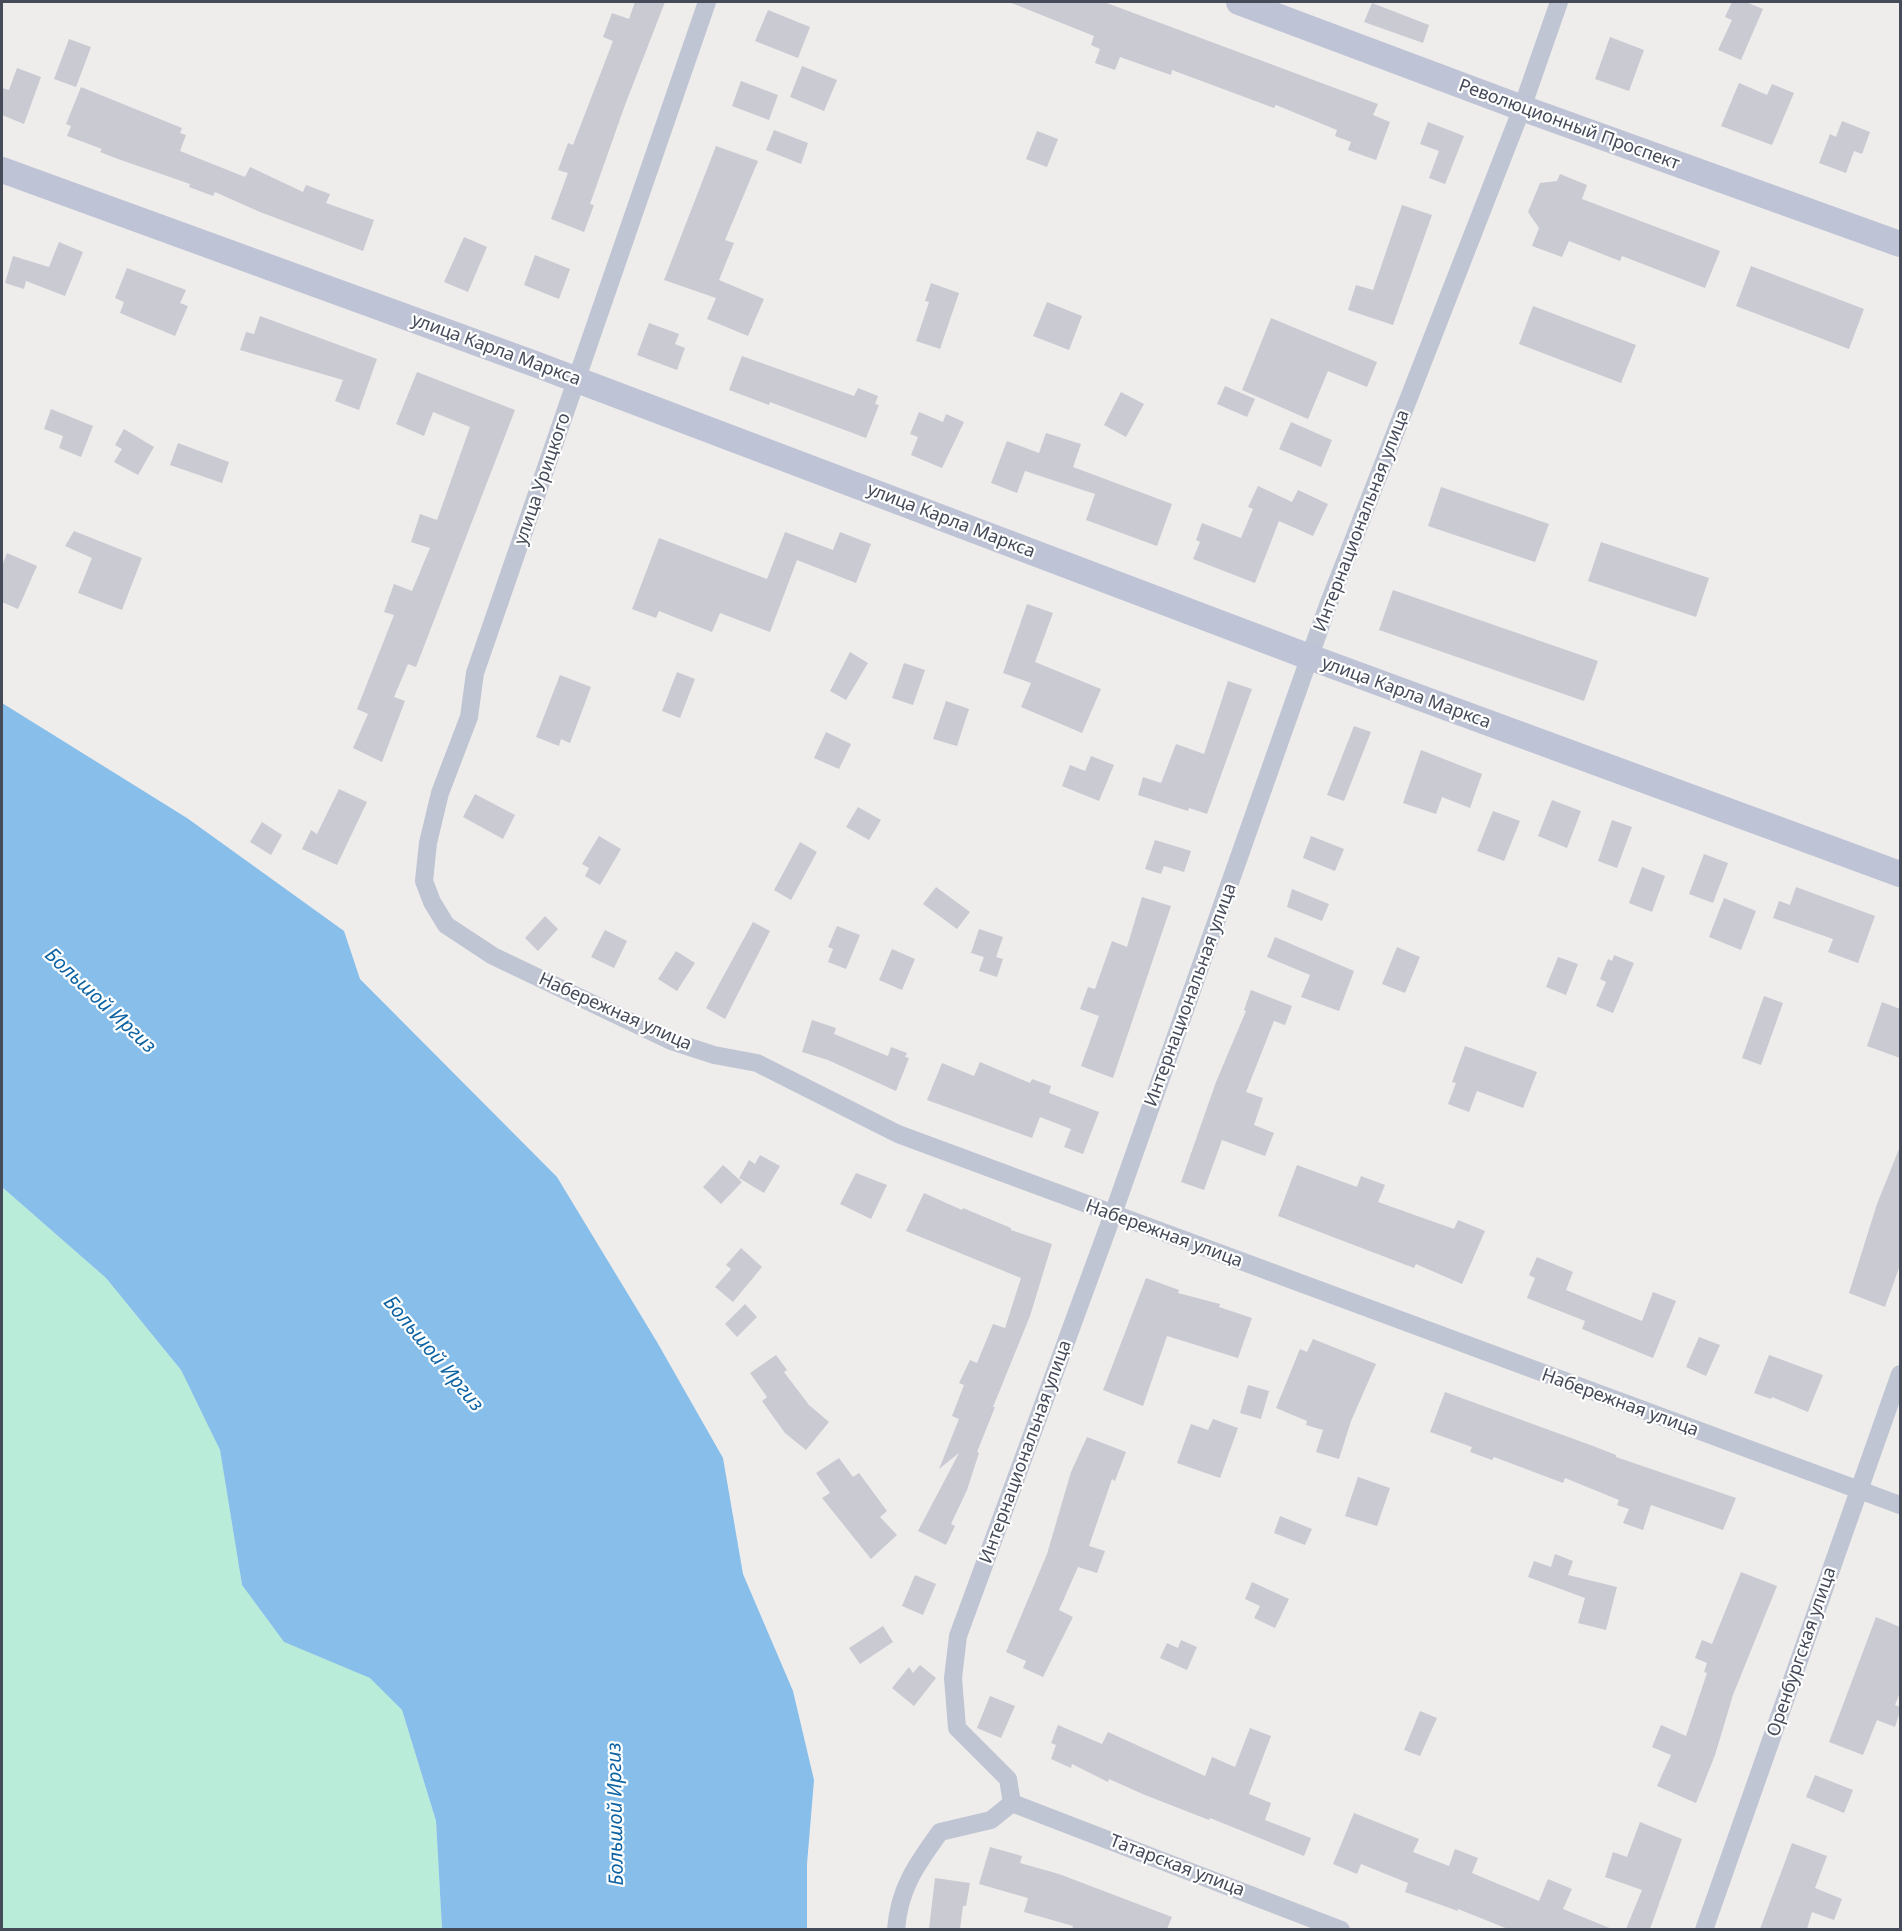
<!DOCTYPE html>
<meta charset="utf-8">
<style>
body{margin:0}
#map{position:relative;width:1902px;height:1931px;overflow:hidden;background:#efecec;font-family:"Noto Sans",sans-serif}
canvas{display:block}
.frame{position:absolute;inset:0;border:3px solid #454b59;pointer-events:none}
</style>
<div id="map">
<canvas width="1902" height="1931"></canvas>
<div class="frame"></div>
</div>
<script>
const ctx = document.querySelector('canvas').getContext('2d');
ctx.lineJoin = 'round';
function fillPath(path, color) {
  ctx.fillStyle = color;
  ctx.fill(path, 'evenodd');
}
function trace(path, color, width, dash) {
  ctx.strokeStyle = color;
  ctx.lineWidth = width;
  ctx.lineCap = dash ? 'butt' : 'round';
  ctx.setLineDash(dash || []);
  ctx.stroke(path);
}
function label(font, color, halo, rows, align = 'center') {
  ctx.font = font + ' "Noto Sans",sans-serif';
  ctx.lineWidth = 4.5;
  ctx.setLineDash([]);
  ctx.textBaseline = 'middle';
  ctx.strokeStyle = halo;
  ctx.fillStyle = color;
  for (const [text, x, y, turn = 0] of rows) {
    ctx.save();
    ctx.translate(x, y);
    ctx.rotate((+turn || 0) * Math.PI / 180);
    ctx.textAlign = isNaN(turn) ? turn : align;
    if (halo) ctx.strokeText(text, 0, 0);
    ctx.fillText(text, 0, 0);
    ctx.restore();
  }
}
const green = new Path2D(`
 M2 1187 106 1278 181 1370 220 1449 242 1585 284 1642 371 1678 402 1710 436 1821 442 1929H2Z`);
const water = new Path2D(`
 M2 703 187 818 344 931 360 979 557 1177 657 1342 723 1458 743 1574 793 1691 814 1780 807 1864V1929H442L436 1821 402 1710 370 1678 284 1642 242 1585 220 1450 181 1370 106 1278 2 1187Z`);
const building = new Path2D(`
 M635 2H665L625 105 590 204 594 205 584 232 551 219 568 173 558 170 568 143 573 145 613 41 603 37 612 13 629 19Z
 M1009 2H1104L1378 104 1373 115 1390 122 1376 160 1348 150 1351 142 1335 136 1337 130 1276 105 1274 108 1172 70 1171 75 1120 57 1115 70 1095 63 1100 49 1091 45 1094 36Z
 M1732 2H1746L1763 9 1741 60 1718 50 1732 20 1725 17Z
 M1372 3 1429 25 1423 43 1364 22Z
 M768 10 810 27 798 58 755 41Z
 M1610 37 1644 50 1629 91 1595 79Z
 M69 39 91 47 76 87 54 79Z
 M802 66 837 80 824 111 790 97Z
 M17 68 41 77 24 124 2 115V88L9 90Z
 M741 81 778 95 769 120 732 106Z
 M1739 83 1767 95 1772 84 1794 93 1772 145 1721 126Z
 M81 87 182 128 180 133 186 135 180 151 245 177 250 167 303 192 306 185 330 194 326 203 374 220 363 251 260 212 215 192 213 196 189 187 190 184 118 159 100 152 102 149 67 136 71 126 66 124Z
 M1842 121 1870 132 1862 154 1854 151 1846 173 1819 163 1830 134 1836 137Z
 M1428 122 1464 136 1445 184 1429 178 1439 151 1420 144Z
 M774 130 808 143 801 164 766 150Z
 M1037 131 1058 139 1047 167 1026 159Z
 M716 146 758 161 725 240 734 243 719 280 764 299 748 336 707 319 716 298 664 280Z
 M1560 174 1587 185 1582 199 1720 251 1705 288 1622 256 1620 261 1569 241 1562 257 1532 246 1539 228 1528 212 1540 183 1557 181Z
 M1402 205 1432 215 1393 325 1348 310 1356 285 1373 290Z
 M464 237 487 247 468 292 444 282Z
 M59 242 83 252 65 296 26 281 24 289 5 283 13 256 49 267Z
 M535 255 570 269 559 299 524 285Z
 M1751 266 1864 309 1849 349 1736 306Z
 M127 268 186 290 180 303 188 306 175 336 120 313 124 302 115 298Z
 M931 283 959 293 940 349 916 341 929 302 925 301Z
 M1047 302 1082 316 1069 350 1033 336Z
 M1533 306 1636 345 1621 383 1519 344Z
 M260 316 377 359 359 410 335 401 343 380 240 350 246 332 254 334Z
 M1271 318 1377 362 1367 387 1328 371 1308 419 1242 390Z
 M649 323 679 334 675 344 685 348 677 370 637 355Z
 M742 356 854 396 858 388 878 396 875 404 879 405 866 438 770 402 769 405 729 390Z
 M417 372 515 410 416 667 408 664 394 697 405 701 382 762 353 748 368 714 357 709 394 615 384 612 394 584 412 591 430 548 411 542 420 514 437 520 470 427 433 412 424 436 396 424Z
 M1225 386 1255 399 1247 417 1217 404Z
 M1121 392 1144 404 1126 437 1104 425Z
 M51 409 93 426 81 457 59 448 63 436 44 429Z
 M919 412 943 422 946 414 964 422 942 468 911 455 918 437 910 434Z
 M1291 422 1332 440 1321 467 1279 449Z
 M124 429 154 447 138 475 114 462 122 449 115 445Z
 M1046 433 1081 444 1073 467 1172 504 1157 546 1086 520 1095 494 1025 471 1017 493 991 483 1007 441 1039 453Z
 M178 443 229 462 222 483 170 465Z
 M1258 486 1292 502 1298 490 1328 504 1313 536 1279 521 1255 583 1193 559 1200 542 1196 540 1202 523 1241 538 1253 509 1248 507Z
 M1441 487 1549 524 1535 562 1428 526Z
 M74 531 142 558 122 610 78 593 92 558 65 546Z
 M785 532 833 550 840 532 871 544 856 583 797 560 770 632 720 613 712 632 659 611 656 618 632 609 659 538 767 579Z
 M1601 542 1709 578 1696 617 1588 581Z
 M7 553 37 566 18 609 2 602V566Z
 M1393 590 1598 661 1584 701 1379 630Z
 M1027 604 1053 613 1035 662 1101 689 1082 733 1021 707 1031 683 1003 673Z
 M850 652 868 663 846 700 830 691Z
 M904 663 925 670 913 705 892 698Z
 M677 672 695 679 680 718 662 711Z
 M560 675 591 687 570 743 561 739 559 746 536 737Z
 M1228 681 1252 689 1207 814 1189 808 1188 811 1138 795 1143 777 1161 783 1176 744 1204 754Z
 M946 701 969 709 957 746 933 739Z
 M1354 726 1371 732 1344 801 1327 795Z
 M826 732 851 744 839 769 814 758Z
 M1421 750 1482 774 1470 808 1442 797 1436 814 1403 803Z
 M1091 756 1114 765 1099 801 1062 786 1070 765 1085 771Z
 M339 789 367 802 337 865 302 849 311 830 317 834Z
 M475 794 515 815 503 839 463 817Z
 M1552 800 1581 811 1567 848 1538 836Z
 M858 807 881 820 869 840 846 827Z
 M1493 811 1520 821 1504 861 1477 851Z
 M1612 820 1632 827 1617 868 1598 861Z
 M262 822 282 835 271 855 250 842Z
 M599 836 621 849 600 885 585 876 589 868 582 864Z
 M1311 836 1344 849 1335 871 1303 858Z
 M1155 840 1191 851 1184 872 1164 866 1161 874 1145 869Z
 M800 842 817 852 791 900 774 890Z
 M1704 854 1728 863 1713 903 1689 894Z
 M1642 867 1665 876 1652 912 1629 903Z
 M936 887 970 912 957 929 923 904Z
 M1796 887 1875 916 1858 963 1828 952 1833 939 1773 918 1779 901 1790 905Z
 M1292 889 1329 904 1322 921 1287 907Z
 M1142 897 1171 906 1113 1078 1081 1066 1099 1016 1080 1009 1088 987 1095 989 1112 941 1127 947Z
 M1724 898 1756 911 1741 950 1709 937Z
 M545 916 558 929 538 951 525 938Z
 M753 922 770 931 725 1019 706 1008Z
 M837 926 860 935 846 969 828 962 833 949 828 947Z
 M979 929 1003 937 996 957 1003 959 997 977 979 971 984 957 971 953Z
 M605 930 627 941 614 968 591 957Z
 M1275 937 1354 971 1339 1011 1301 997 1310 975 1267 957Z
 M1397 947 1420 957 1405 993 1382 984Z
 M892 949 915 959 902 990 879 980Z
 M676 951 695 963 677 991 658 979Z
 M1614 955 1634 963 1613 1013 1596 1006 1606 982 1600 979 1608 959 1612 961Z
 M1558 957 1578 964 1566 995 1546 987Z
 M1251 990 1292 1006 1285 1025 1274 1021 1246 1092 1263 1098 1254 1125 1274 1133 1265 1156 1222 1140 1204 1190 1181 1182 1216 1082 1246 1011 1244 1010Z
 M1764 996 1783 1003 1761 1065 1742 1058Z
 M1882 1002 1900 1009V1058L1867 1046Z
 M812 1020 836 1028 834 1034 888 1056 891 1047 907 1053 905 1057 909 1058 896 1091 828 1060 802 1052Z
 M1465 1046 1537 1072 1523 1108 1477 1091 1469 1112 1448 1104 1456 1083 1452 1082Z
 M980 1062 1030 1083 1032 1079 1051 1086 1049 1093 1099 1112 1083 1154 1064 1147 1071 1129 1040 1117 1032 1138 927 1100 942 1063 974 1076Z
 M1899 1149 1900 1265 1885 1307 1849 1293 1877 1204Z
 M760 1155 780 1166 764 1193 739 1178 749 1160 755 1164Z
 M723 1165 742 1182 721 1204 703 1187Z
 M1297 1165 1357 1187 1361 1176 1385 1185 1378 1202 1454 1229 1458 1220 1485 1231 1462 1284 1416 1264 1414 1268 1278 1216Z
 M856 1173 887 1185 871 1219 840 1204Z
 M924 1193 962 1210 963 1208 1011 1228V1230L1052 1244 1030 1316 993 1407H995L977 1452 979 1453 967 1490 951 1524 955 1526 946 1545 918 1531 959 1453 939 1469 959 1419 952 1416 964 1385 959 1383 970 1360 977 1363 993 1324 1005 1328 1021 1278 906 1231Z
 M741 1248 762 1267 733 1302 715 1287 731 1269 726 1265Z
 M1537 1257 1573 1272 1566 1290 1642 1321 1653 1292 1676 1301 1653 1358 1582 1329 1585 1321 1527 1298 1535 1278 1529 1275Z
 M1146 1278 1179 1290 1178 1293 1220 1304 1219 1307 1252 1318 1238 1358 1167 1336 1143 1406 1103 1390Z
 M745 1304 757 1317 737 1337 725 1324Z
 M1699 1337 1720 1345 1706 1376 1686 1367Z
 M1313 1339 1376 1364 1351 1421 1339 1459 1316 1452 1323 1430 1306 1425 1307 1421 1276 1408 1300 1349 1307 1352Z
 M776 1355 787 1370 784 1372 809 1405 829 1422 806 1450 785 1433 762 1401 767 1397 750 1373Z
 M1769 1355 1823 1375 1808 1412 1772 1397 1771 1399 1754 1393Z
 M1248 1385 1269 1391 1261 1419 1240 1413Z
 M1445 1392 1593 1446 1616 1455V1457L1736 1498 1723 1530 1651 1505 1643 1530 1623 1523 1629 1509 1617 1505 1619 1500 1565 1478 1563 1483 1494 1457 1492 1460 1470 1452 1472 1447 1430 1432Z
 M1213 1419 1238 1428 1220 1478 1177 1463 1191 1424 1208 1430Z
 M1087 1437 1126 1452 1115 1481 1112 1479 1089 1546 1105 1551 1097 1573 1078 1567 1059 1610 1073 1617 1043 1677 1023 1668 1026 1661 1006 1652 1047 1554 1071 1472Z
 M839 1458 853 1477 859 1473 887 1511 880 1517 897 1535 871 1559 822 1498 830 1493 816 1473Z
 M1358 1477 1390 1488 1377 1526 1345 1516Z
 M1280 1516 1312 1529 1305 1545 1274 1533Z
 M1555 1554 1573 1561 1568 1575 1617 1587 1606 1630 1578 1623 1585 1598 1528 1577 1534 1561 1551 1567Z
 M1741 1572 1777 1586 1733 1695 1715 1755 1696 1803 1657 1786 1671 1755 1652 1747 1661 1725 1686 1736 1707 1673 1704 1672 1707 1663 1695 1658 1702 1640 1712 1644Z
 M915 1575 936 1584 923 1615 902 1606Z
 M1252 1582 1289 1599 1275 1628 1254 1618 1260 1606 1245 1599Z
 M1876 1617 1900 1627V1692L1895 1705 1900 1707V1711L1895 1727 1877 1720 1863 1755 1829 1742Z
 M883 1626 893 1642 860 1664 849 1648Z
 M1181 1640 1197 1647 1187 1670 1160 1658 1167 1643 1178 1648Z
 M920 1665 936 1678 914 1706 892 1688 909 1667 913 1673Z
 M990 1696 1015 1706 1001 1738 977 1728Z
 M1420 1711 1437 1718 1420 1756 1404 1750Z
 M1058 1725 1102 1744 1108 1732 1205 1776 1212 1757 1235 1767 1250 1728 1271 1736 1249 1794 1271 1803 1265 1820 1311 1838 1304 1856 1210 1818 1209 1820 1145 1795 1109 1779 1108 1782 1072 1764 1071 1768 1051 1759 1056 1745 1051 1743Z
 M1815 1775 1853 1790 1844 1813 1806 1797Z
 M1354 1813 1419 1839 1413 1852 1449 1866 1455 1849 1478 1858 1472 1873 1539 1901 1548 1879 1572 1889 1563 1909 1612 1929H1508L1458 1909V1911L1405 1892 1408 1883 1361 1864 1357 1874 1333 1864Z
 M1640 1822 1682 1839 1650 1929H1626L1642 1890 1605 1877 1613 1852 1627 1857Z
 M1792 1843 1827 1856 1815 1888 1842 1899 1834 1920 1812 1912 1807 1929H1760Z
 M990 1847 1022 1856 1020 1863 1059 1874 1172 1917 1167 1929H1072L1073 1926 1024 1912 1028 1898 979 1884Z
 M935 1878 970 1883 966 1906H963L960 1929H929Z`);
const street = new Path2D(`
 M707 2 475 673 469 717 440 793 428 843 424 881 432 902 446 925 493 956 671 1041 714 1055 757 1063 898 1134 1900 1505
 M1012 1803 1341 1930
 M896 1930C899 1888 917 1864 940 1832L991 1820 1012 1803 1008 1779 957 1728 953 1678 958 1636 1113 1214 1328 605 1522 108 1559 2
 M1704 1930 1900 1374`);
const secondary = new Path2D(`
 M1239 2 1522 108 1900 244
 M2 170 535 364 1312 658 1900 874`);
const streetNames = [
 ["Революционный Проспект",1569,125,20],
 ["улица Карла Маркса",496,350,20],
 ["улица Урицкого",543,479,-71],
 ["улица Карла Маркса",951,521,21],
 ["Интернациональная улица",1362,521,-69],
 ["улица Карла Маркса",1406,693,20],
 ["Интернациональная улица",1191,995,-70],
 ["Набережная улица",615,1012,24],
 ["Набережная улица",1164,1234,20],
 ["Набережная улица",1620,1403,20],
 ["Интернациональная улица",1026,1452,-70],
 ["Оренбургская улица",1802,1652,-71],
 ["Татарская улица",1177,1866,21]
];
const waterNames = [
 ["Большой Иргиз",100,1001,43],
 ["Большой Иргиз",433,1354,50],
 ["Большой Иргиз",616,1814,-91]
];
fillPath(green, '#b9edd9');
fillPath(water, '#87bfea');
fillPath(building, '#c9cad2');
trace(street, '#bfc5d2', 18);
trace(secondary, '#bec4d5', 26);
label('18px', '#454b59', '#fff', streetNames);
label('italic 20px', '#0e63a3', '#fff', waterNames);
</script>
